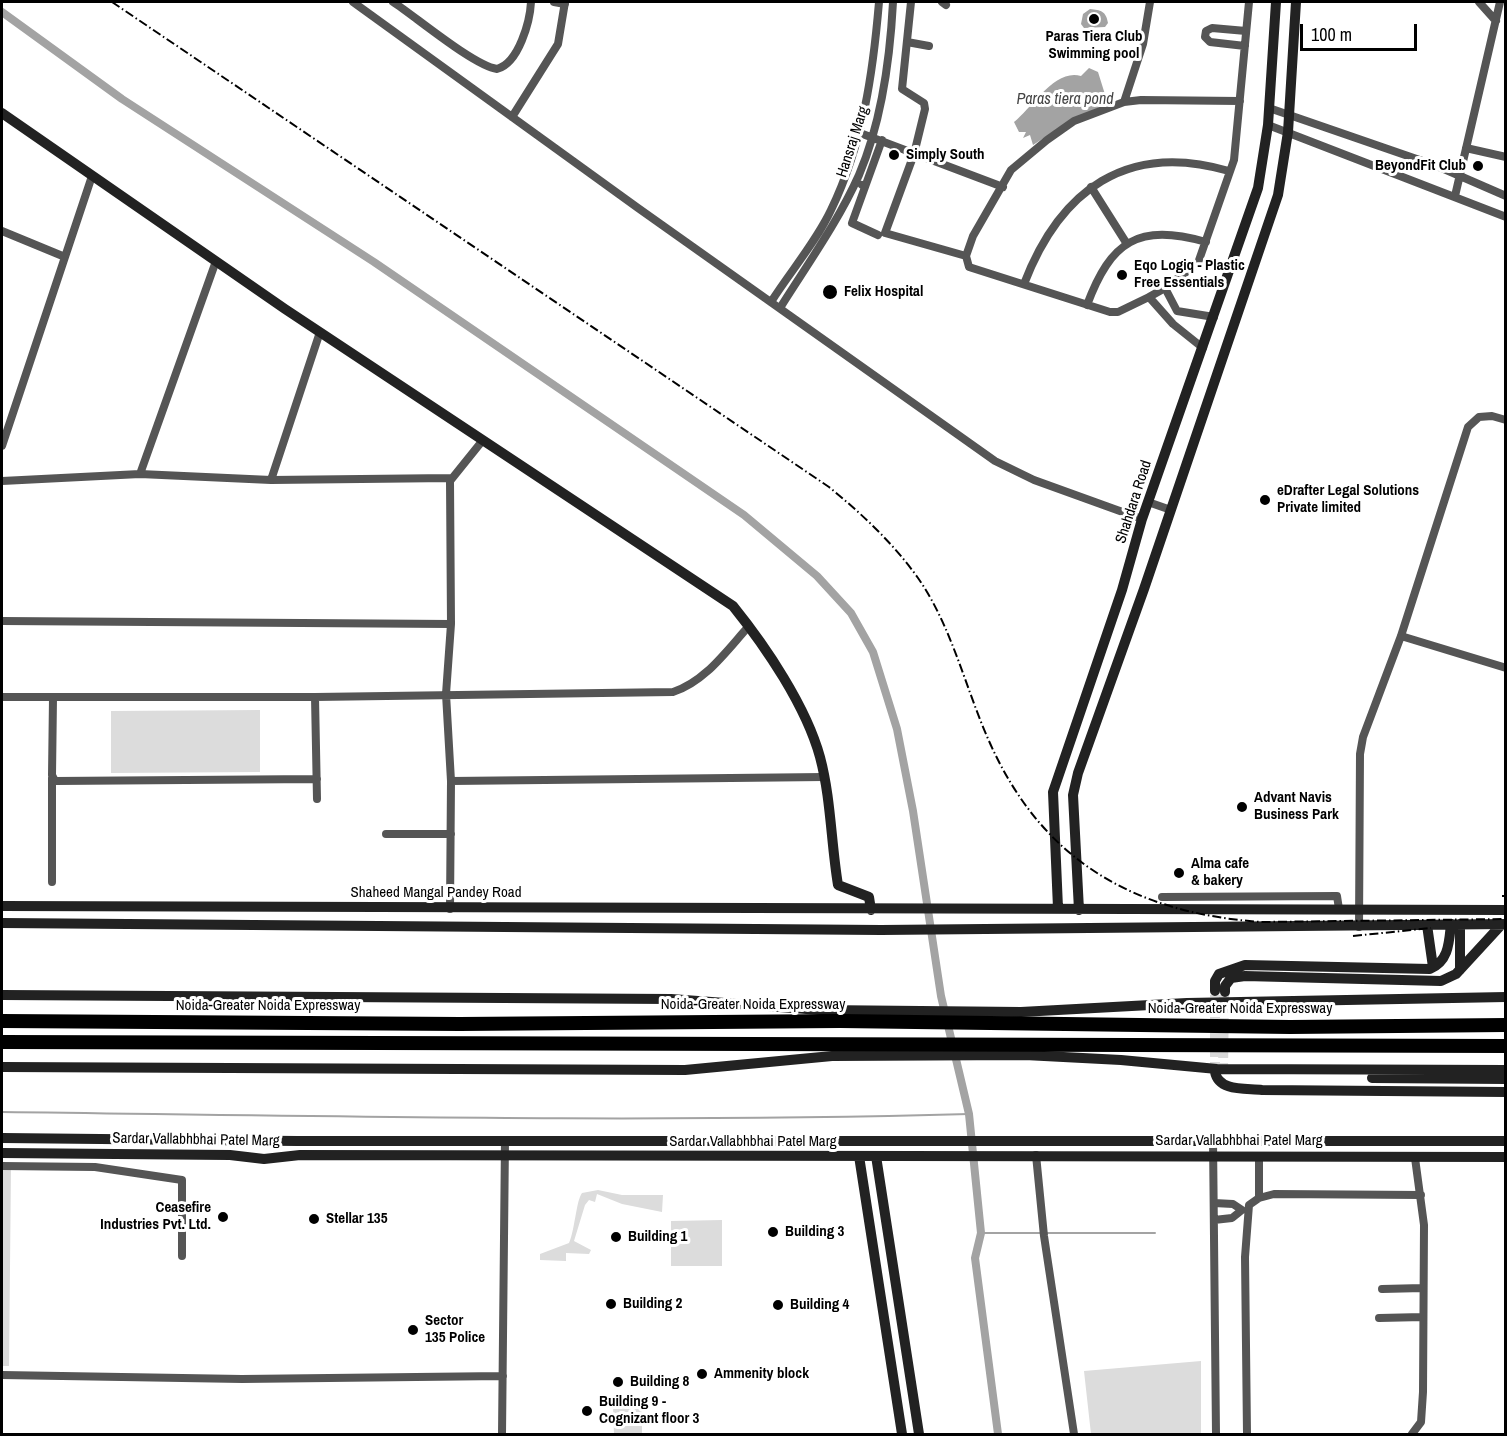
<!DOCTYPE html>
<style>
body{margin:0}
#map{position:relative;width:1507px;height:1436px;overflow:hidden;background:#fff;font-family:"Archivo Narrow",sans-serif}
canvas{display:block}
.frame{position:absolute;inset:0;border:3px solid #000;pointer-events:none}
.scale{position:absolute;left:1300px;top:24px;width:117px;height:27px;box-sizing:border-box;border:3px solid #000;border-top:0;padding-left:8px;font-size:18px;line-height:21px;white-space:nowrap;color:#000;-webkit-text-stroke:4px #fff;paint-order:stroke}
</style>
<div id="map">
<canvas width="1507" height="1436"></canvas>
<div class="frame"></div>
<div class="scale">100 m</div>
</div>
<script>
const ctx = document.querySelector('canvas').getContext('2d');
ctx.lineJoin = 'round';
function fillPath(path, color) {
  ctx.fillStyle = color;
  ctx.fill(path, 'evenodd');
}
function trace(path, color, width, dash) {
  ctx.strokeStyle = color;
  ctx.lineWidth = width;
  ctx.lineCap = dash ? 'butt' : 'round';
  ctx.setLineDash(dash || []);
  ctx.stroke(path);
}
function label(font, color, halo, rows, align = 'center') {
  ctx.font = font + ' "Archivo Narrow",sans-serif';
  ctx.lineWidth = 6;
  ctx.setLineDash([]);
  ctx.textBaseline = 'middle';
  ctx.strokeStyle = halo;
  ctx.fillStyle = color;
  for (const [text, x, y, turn = 0] of rows) {
    ctx.save();
    ctx.translate(x, y);
    ctx.rotate((+turn || 0) * Math.PI / 180);
    ctx.textAlign = isNaN(turn) ? turn : align;
    if (halo) ctx.strokeText(text, 0, 0);
    ctx.fillText(text, 0, 0);
    ctx.restore();
  }
}
const green = new Path2D(`
 M260 710V772L111 773V711Z
 M2 1169H11L9 1366H2Z
 M598 1190 622 1195H663L662 1212 622 1204 597 1194 595 1202 589 1200 585 1205 574 1241 591 1250 589 1254 566 1253V1261L540 1260V1254L569 1243C575 1230 576 1201 582 1193Z
 M722 1220V1266H671V1221Z
 M1201 1361V1434H1091L1084 1371Z
 M613 1407H642V1434H614Z`);
const water = new Path2D(`
 M1090 9C1101 10 1106 11 1108 23L1105 27 1084 28 1081 24 1083 14Z
 M1089 68 1098 72 1108 104 1076 117 1033 145 1030 135 1023 138 1026 132H1019L1014 122C1032 108 1055 68 1081 76Z`);
const stream = new Path2D(`
 M2 1112C324 1116 647 1123 969 1114
 M981 1233H1041
 M1047 1233H1155`);
const canal = new Path2D(`
 M2 12 122 99 374 262 744 515 817 576 851 613 873 652 897 729 913 811 941 996 969 1114 981 1233 975 1258 998 1434`);
const secondaryTunnel = new Path2D(`
 M1215 1072V995
 M1223 1073 1224 995`);
const street = new Path2D(`
 M353 2 638 208 995 461 1034 480 1142 519
 M393 2C416 17 474 66 497 69 519 63 530 21 531 2
 M554 2 565 4
 M911 2 902 89 924 103 925 109 914 154 885 233 966 256
 M942 2 946 5
 M1479 2 1496 21
 M907 42 929 46
 M1245 46 1210 42 1205 37 1206 31 1212 28 1246 31
 M1124 102 1143 44 1150 2
 M1269 108 1437 166 1506 196
 M512 117 558 44 565 2
 M1268 125 1506 217
 M860 133 1003 187
 M1466 148 1506 157
 M862 185 865 187 882 140
 M865 187 852 223 878 235
 M1091 187 1127 244
 M1455 196 1500 2
 M2 231 65 257
 M1024 284C1060 190 1127 141 1229 171
 M1149 297 1165 288
 M771 302C790 272 816 242 831 210 863 144 873 73 879 2
 M1087 305C1111 241 1138 223 1206 242
 M780 308C807 265 838 222 859 175 882 121 890 60 893 2
 M1214 317 1177 311 1165 288 1198 263 1234 160 1249 2
 M1203 348 1173 324 1149 297 1118 312H1110L969 267 966 256 973 236 1011 170 1047 140 1074 121 1124 102 1141 100 1240 101
 M2 446 92 176
 M140 474 216 261
 M271 480 320 332
 M2 481 140 474 271 480 451 478
 M1148 502 1171 510
 M2 621 451 624
 M1401 636 1506 668
 M2 697H315L673 692C705 682 727 650 749 626
 M315 697 317 799
 M53 698 52 775 55 781 317 779
 M451 781 824 777
 M386 834H451
 M52 882V778
 M1162 897 1337 896 1339 909
 M450 909 451 781 446 694 451 624 450 481 483 440
 M1359 927 1360 754 1363 737 1401 636 1468 427 1479 417 1492 416 1506 420
 M1213 1139 1216 1434
 M1036 1155 1044 1236 1074 1434
 M1259 1156V1198
 M2 1166 95 1167 182 1180V1256
 M1214 1203 1233 1204 1242 1210 1232 1218 1214 1220
 M1382 1289 1423 1288
 M1379 1318 1423 1317
 M2 1375 242 1379 503 1376
 M502 1434 505 1140
 M1247 1434 1245 1257 1249 1205 1259 1198 1274 1194 1421 1195
 M1412 1434 1421 1422 1423 1392 1424 1225 1415 1158`);
const secondary = new Path2D(`
 M2 113 285 309 733 606C766 647 806 706 820 757 831 798 831 843 838 885L869 897 871 910
 M2 906 1506 910
 M1058 908 1053 792 1122 590 1142 519 1258 188 1268 125 1276 2
 M1079 910 1073 795 1078 773 1144 589 1278 195 1288 132 1296 2
 M2 923 881 930 1506 924
 M1427 925 1433 967
 M1460 970V924
 M1215 991V981L1219 974 1245 965 1430 969C1449 961 1449 942 1451 924
 M1225 992V986L1231 978 1245 976 1441 981 1456 974 1502 924
 M2 995 671 999 820 1010 1021 1012 1187 1003 1506 997
 M2 1067 685 1070 832 1056 1025 1055 1121 1060 1217 1069 1506 1070
 M1215 1072C1219 1092 1246 1088 1262 1090L1506 1092
 M1372 1078 1506 1079
 M2 1138 297 1141H1506
 M2 1153 230 1155 264 1159 300 1155 1506 1157
 M859 1156 902 1434
 M876 1156 919 1434`);
const highway = new Path2D(`
 M2 1021 460 1024 840 1021 1290 1027 1506 1025
 M2 1042 1506 1046`);
const rail = new Path2D(`
 M112 2 829 487C862 514 893 543 918 578 952 627 965 687 989 741 1042 861 1134 913 1261 922L1506 919
 M1502 896H1506
 M1353 936 1431 928`);
const markers = [
 [1094,19,6,"#000"],
 [894,155,6,"#000"],
 [1478,166,6,"#000"],
 [1122,275,6,"#000"],
 [830,292,8,"#000"],
 [1265,500,6,"#000"],
 [1242,807,6,"#000"],
 [1179,873,6,"#000"],
 [223,1217,6,"#000"],
 [314,1219,6,"#000"],
 [773,1232,6,"#000"],
 [616,1237,6,"#000"],
 [611,1304,6,"#000"],
 [778,1305,6,"#000"],
 [413,1330,6,"#000"],
 [702,1374,6,"#000"],
 [618,1382,6,"#000"],
 [587,1411,6,"#000"]
];
const poiNames = [
 ["Paras Tiera Club",1094,37,"center"],
 ["Swimming pool",1094,54,"center"],
 ["Simply South",906,155],
 ["BeyondFit Club",1466,166,"right"],
 ["Eqo Logiq - Plastic",1134,266],
 ["Free Essentials",1134,283],
 ["Felix Hospital",844,292],
 ["eDrafter Legal Solutions",1277,491],
 ["Private limited",1277,508],
 ["Advant Navis",1254,798],
 ["Business Park",1254,815],
 ["Alma cafe",1191,864],
 ["& bakery",1191,881],
 ["Ceasefire",211,1208,"right"],
 ["Industries Pvt. Ltd.",211,1225,"right"],
 ["Stellar 135",326,1219],
 ["Building 3",785,1232],
 ["Building 1",628,1237],
 ["Building 2",623,1304],
 ["Building 4",790,1305],
 ["Sector",425,1321],
 ["135 Police",425,1338],
 ["Ammenity block",714,1374],
 ["Building 8",630,1382],
 ["Building 9 -",599,1402],
 ["Cognizant floor 3",599,1419]
];
const streetNames = [
 ["Hansraj Marg",853,142,-72],
 ["Shahdara Road",1134,502,-72],
 ["Shaheed Mangal Pandey Road",436,893],
 ["Noida-Greater Noida Expressway",753,1005],
 ["Noida-Greater Noida Expressway",268,1006],
 ["Noida-Greater Noida Expressway",1240,1009],
 ["Sardar Vallabhbhai Patel Marg",196,1140,1],
 ["Sardar Vallabhbhai Patel Marg",1239,1141],
 ["Sardar Vallabhbhai Patel Marg",753,1142]
];
const waterNames = [
 ["Paras tiera pond",1065,100]
];
fillPath(green, '#dcdcdc');
fillPath(water, '#a3a3a3');
trace(stream, '#a3a3a3', 2);
trace(canal, '#a3a3a3', 8);
trace(secondaryTunnel, '#d9d9d9', 10, [10, 5]);
trace(street, '#555', 8);
trace(secondary, '#222', 10);
trace(highway, '#000', 14);
trace(rail, '#000', 2, [9, 3, 1.5, 3]);
for (const [x, y, r, color] of markers) {
  const dot = new Path2D();
  dot.arc(x, y, r, 0, 2 * Math.PI);
  ctx.fillStyle = color;
  ctx.fill(dot);
  trace(dot, '#fff', 2);
}
label('bold 15px', '#000', '#fff', poiNames, 'left');
label('15px', '#000', '#fff', streetNames);
label('italic 16px', '#444', '#fff', waterNames);
</script>
